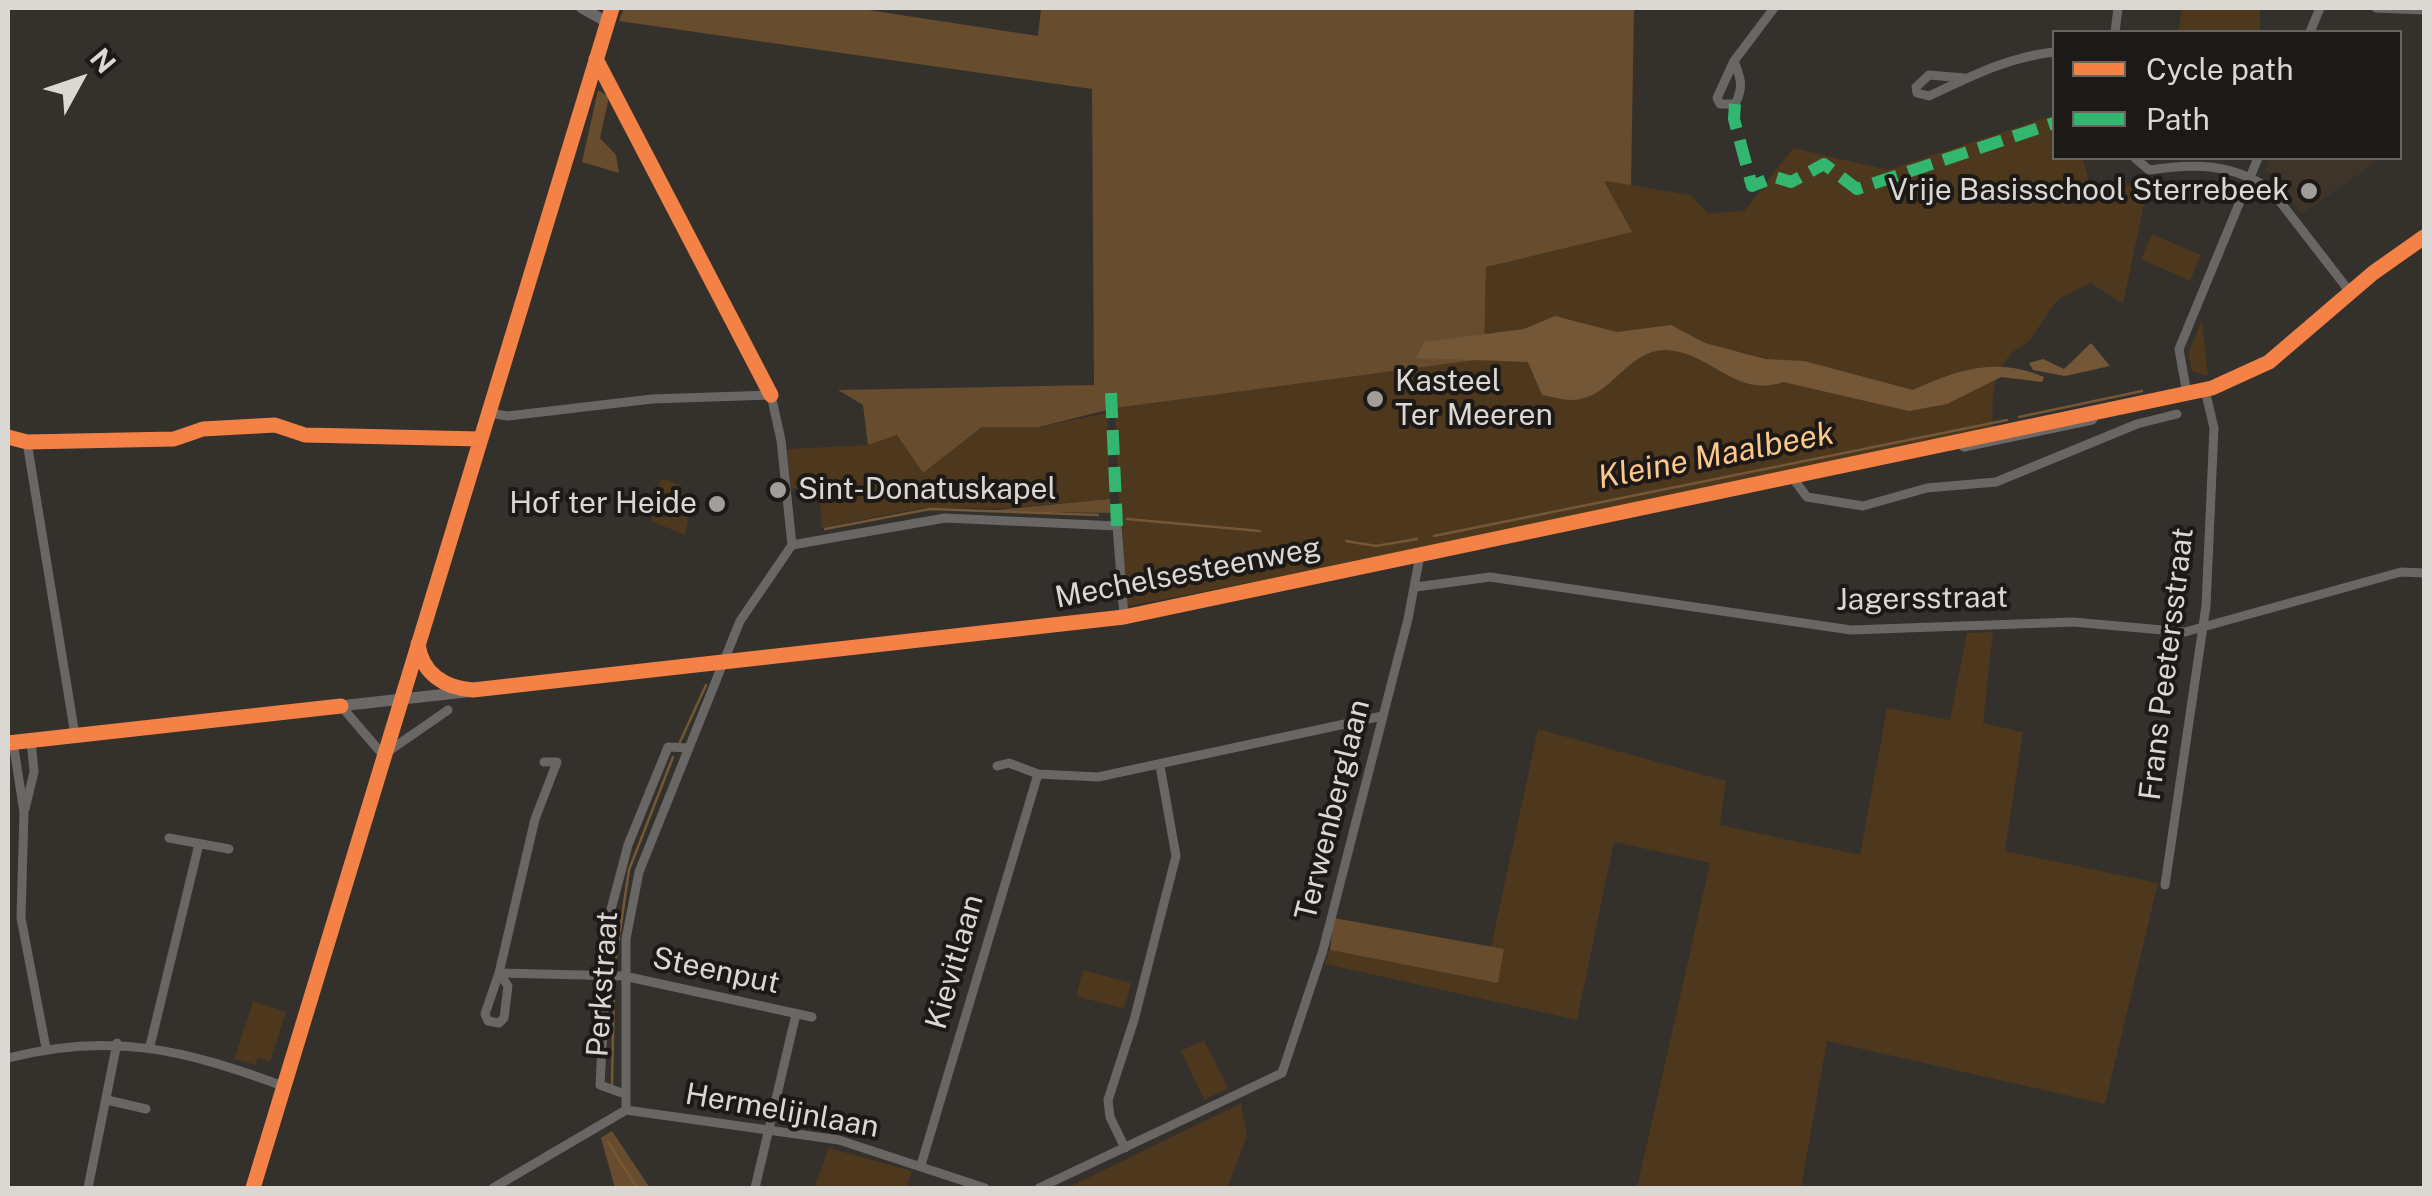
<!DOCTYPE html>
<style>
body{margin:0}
#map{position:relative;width:2432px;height:1196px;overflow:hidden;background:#34302c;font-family:"Public Sans",sans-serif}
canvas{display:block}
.frame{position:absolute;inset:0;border:10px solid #dbd7d2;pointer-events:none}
.legend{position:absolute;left:2052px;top:30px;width:350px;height:130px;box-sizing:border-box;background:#1c1916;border:2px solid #686561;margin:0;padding:12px 18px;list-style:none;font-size:30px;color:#dbd7d2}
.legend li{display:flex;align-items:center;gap:20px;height:50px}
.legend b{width:50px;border:2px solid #686561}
.north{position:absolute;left:30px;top:30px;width:100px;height:100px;-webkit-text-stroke:8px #1c1916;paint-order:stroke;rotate:50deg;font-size:28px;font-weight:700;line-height:40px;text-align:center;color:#dbd7d2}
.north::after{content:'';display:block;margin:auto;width:35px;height:45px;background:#dbd7d2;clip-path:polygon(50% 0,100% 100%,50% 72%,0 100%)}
</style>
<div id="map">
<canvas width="2432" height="1196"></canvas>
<div class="frame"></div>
<ul class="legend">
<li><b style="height:12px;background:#f48246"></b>Cycle path</li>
<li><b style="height:12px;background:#33b770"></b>Path</li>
</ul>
<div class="north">N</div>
</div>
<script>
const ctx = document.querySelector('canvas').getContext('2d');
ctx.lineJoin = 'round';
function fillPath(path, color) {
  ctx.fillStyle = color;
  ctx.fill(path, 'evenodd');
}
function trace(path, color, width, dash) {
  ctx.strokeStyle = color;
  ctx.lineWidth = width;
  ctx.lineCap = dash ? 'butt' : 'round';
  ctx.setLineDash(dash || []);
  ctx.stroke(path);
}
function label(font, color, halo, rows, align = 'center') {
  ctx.font = font + ' "Public Sans",sans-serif';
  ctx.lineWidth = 8;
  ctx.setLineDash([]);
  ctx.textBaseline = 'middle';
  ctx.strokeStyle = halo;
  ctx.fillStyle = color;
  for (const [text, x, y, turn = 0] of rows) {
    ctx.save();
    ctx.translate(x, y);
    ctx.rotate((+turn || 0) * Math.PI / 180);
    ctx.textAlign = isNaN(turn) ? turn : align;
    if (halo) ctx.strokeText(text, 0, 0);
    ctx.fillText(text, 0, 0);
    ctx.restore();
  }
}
const built = new Path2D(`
 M2270 158H2382L2301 215 2266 169Z`);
const green = new Path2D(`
 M2182 8H2260V32H2178Z
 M2054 115V158H2083L2092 195 2137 182 2144 204 2123 304 2091 283C2046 301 2055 307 2030 340 2025 346 2016 348 2011 354 1991 376 1992 400 1993 427L1541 526 1124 607 1115 408 1484 359 1486 267 1603 180 1690 195 1709 214 1745 210 1793 148 1888 170Z
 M2152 234 2201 255 2190 281 2141 259Z
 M2202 320 2208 376 2192 371 2188 354Z
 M1107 413 1110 499 1006 508H922L821 528 820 486 791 489 787 449 868 445 897 435 923 473 982 427H1039Z
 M665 479 679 485 691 505 685 535 653 522 649 511 660 481Z
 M1993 632 1983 723 2023 732 2005 851 2158 883 2105 1104 1827 1041 1801 1188H1637L1710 863 1614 842 1577 1020 1325 964 1329 950 1498 982 1504 950 1491 947 1538 729 1726 781 1720 825 1860 855 1887 708 1950 720 1967 633Z
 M1083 970 1131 983 1124 1009 1076 996Z
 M253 1001 286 1012 270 1062 258 1058 256 1065 234 1059Z
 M1204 1040 1228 1088 1204 1100 1181 1051Z
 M1241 1103 1247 1136 1227 1188H1067Z
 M829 1148 912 1171 906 1188H814Z`);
const forest = new Path2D(`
 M624 8H855L1038 36 1041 8H1634L1631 185 1604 181 1632 232 1486 267 1484 359 1115 408 1039 427H982L923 473 897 435 868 445 863 405 838 390 1094 385 1092 89 619 21Z
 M598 90 609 97 600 138 616 155 619 173 582 162Z
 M1110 499 1111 513 986 511Z
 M1334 918 1504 949 1498 983 1330 950Z
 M612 1131 650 1188H615L601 1138Z`);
const water = new Path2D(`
 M1555 316 1617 332 1671 325 1705 343 1765 359 1804 361 1913 390C1959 369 1996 357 2044 377L2042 382 2001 377 1947 404 1909 411 1783 382C1736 399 1711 352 1666 350 1628 350 1614 393 1580 399 1568 402 1554 397 1542 395L1528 362 1416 358 1424 342 1524 329Z
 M2091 343 2110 366 2065 376 2033 370 2029 363 2043 359 2064 369Z`);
const stream = new Path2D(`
 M2019 417 2142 391
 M1127 519 1260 531
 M825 529 930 509 1098 515
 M1434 536 2007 420
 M1346 541 1376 546 1417 539
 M680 742 706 685
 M614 971 629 870 673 757
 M612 1085 614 984
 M608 1142 637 1188`);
const street = new Path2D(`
 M2376 8 2424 10
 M2115 32 2118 8
 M2310 32 2320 8
 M1734 61C1741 79 1744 87 1735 104H1720L1717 98Z
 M1734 61 1774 8
 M1964 78 1929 75 1916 87 1917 93 1929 96C1970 77 2008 57 2054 52
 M2135 158 2149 170C2194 163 2232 163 2271 190L2350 292
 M2187 394 2179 349 2258 158
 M488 413 508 416 652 399 771 395 781 440 792 545 740 621 639 872 626 939V1110
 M1792 477 1807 497 1863 506 1927 488 1996 482 2137 424 2177 414
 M792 545 945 518 1117 526 1124 617
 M1416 587 1490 577 1851 630 2073 622 2185 632 2401 572 2424 573
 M341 706 383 755
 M75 735 27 442 174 439 203 429 275 425 305 435 480 439
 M13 742 24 812 21 918 46 1048
 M383 755 448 710
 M997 766 1009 763 1038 774 1098 777 1382 716
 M25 809 34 772 31 740
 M169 838 229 849
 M2165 885 2206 606 2214 428 2205 390
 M499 973 508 986 504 1018 499 1023 488 1021 485 1014 499 973 535 819 557 762H544
 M499 973 624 976 812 1017
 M150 1046 199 844
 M8 1058C112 1031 185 1050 283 1086
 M622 1093 600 1085 609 917 628 845 668 747 689 748
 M107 1100 146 1109
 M626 1110 839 1140 985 1188
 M1125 1148 1110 1117 1108 1100 1134 1020 1176 856 1160 766
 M921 1165 1038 774
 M88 1188 117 1043
 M253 1188 400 698
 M493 1188 626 1110
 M755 1188 796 1014
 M1039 1188 1282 1073 1323 950 1408 619 1420 555`);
const secondary = new Path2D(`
 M582 8 607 22
 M1964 446 2092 419
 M418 648C422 667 439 687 459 689
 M400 698 612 8
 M8 743 1093 622 2212 388 2269 362 2373 273 2424 237`);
const quiet = new Path2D(`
 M1735 104 1734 119 1752 186 1775 177 1791 182 1824 164 1857 189 2054 123
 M1111 393 1117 526`);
const cycleway = new Path2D(`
 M596 59 771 395
 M8 437 27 442 174 439 203 429 275 425 305 435 480 439
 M418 644C422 674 445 688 473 690L1124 617 2212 388 2269 362 2373 273 2424 237
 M8 743 341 706
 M253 1188 612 8`);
const markers = [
 [2309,191,10,"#a19d98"],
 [1375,399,10,"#a19d98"],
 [778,490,10,"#a19d98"],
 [717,504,10,"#a19d98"]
];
const poiNames = [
 ["Vrije Basisschool Sterrebeek",2289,191],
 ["Kasteel",1395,382,"left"],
 ["Ter Meeren",1395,416,"left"],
 ["Sint-Donatuskapel",798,490,"left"],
 ["Hof ter Heide",697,504]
];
const streetNames = [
 ["Mechelsesteenweg",1188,573,-11],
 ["Jagersstraat",1922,599,-1],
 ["Frans Peetersstraat",2167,664,-83],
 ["Terwenberglaan",1333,810,-76],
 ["Kievitlaan",955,962,-74],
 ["Steenput",716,971,12],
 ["Perkstraat",603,984,-86],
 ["Hermelijnlaan",782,1111,10]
];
const waterNames = [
 ["Kleine Maalbeek",1716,456,-11]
];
fillPath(built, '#3e3429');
fillPath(green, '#4d371d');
fillPath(forest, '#674d2d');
fillPath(water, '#745736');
trace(stream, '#745736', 2.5);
trace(street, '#696765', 9);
trace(secondary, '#6b6967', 11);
trace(quiet, '#33b770', 12, [25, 12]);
trace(cycleway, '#f48246', 15);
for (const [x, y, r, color] of markers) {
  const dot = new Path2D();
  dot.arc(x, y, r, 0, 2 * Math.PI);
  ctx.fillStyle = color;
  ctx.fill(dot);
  trace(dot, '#1c1916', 4);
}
label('30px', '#dbd7d2', '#1c1916', poiNames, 'right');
label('30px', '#dbd7d2', '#1c1916', streetNames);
label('italic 32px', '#fbc78c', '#1c1916', waterNames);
</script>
